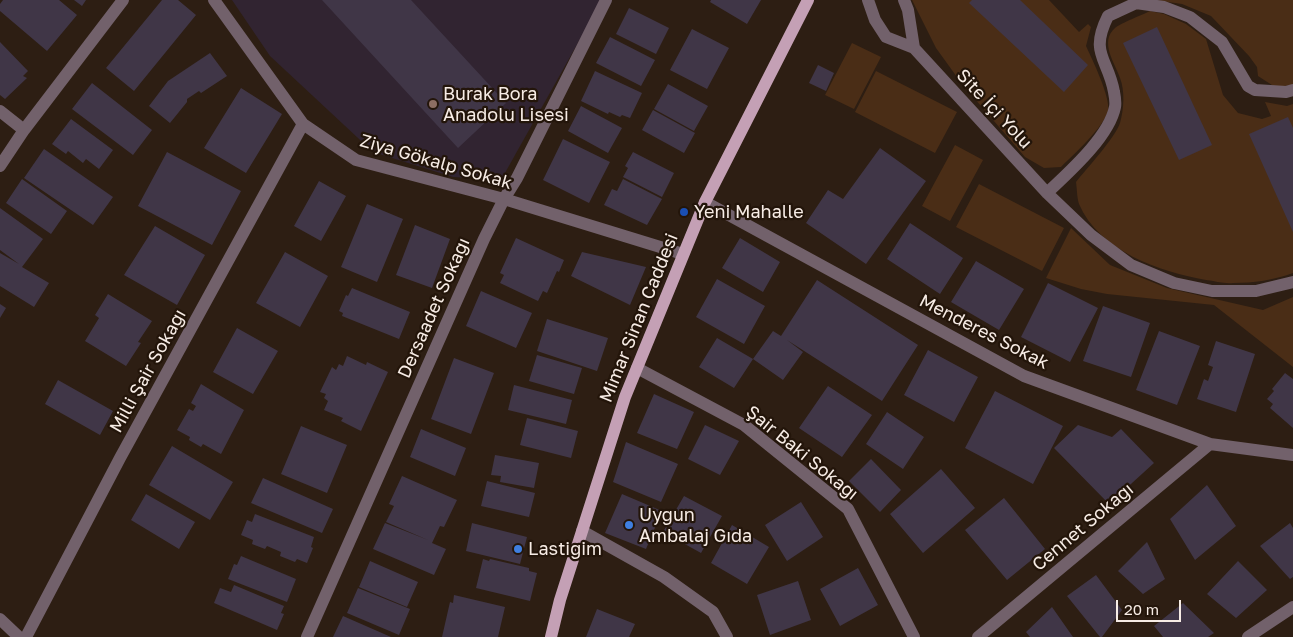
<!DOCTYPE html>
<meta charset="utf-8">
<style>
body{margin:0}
#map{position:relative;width:1293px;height:637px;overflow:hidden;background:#2d1e13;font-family:"Golos Text",sans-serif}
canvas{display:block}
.scale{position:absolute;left:1116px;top:600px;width:65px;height:22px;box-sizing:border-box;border:2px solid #f7ece5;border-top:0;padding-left:6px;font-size:15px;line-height:18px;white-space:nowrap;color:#f7ece5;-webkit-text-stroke:4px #23150a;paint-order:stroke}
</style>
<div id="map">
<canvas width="1293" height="637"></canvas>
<div class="scale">20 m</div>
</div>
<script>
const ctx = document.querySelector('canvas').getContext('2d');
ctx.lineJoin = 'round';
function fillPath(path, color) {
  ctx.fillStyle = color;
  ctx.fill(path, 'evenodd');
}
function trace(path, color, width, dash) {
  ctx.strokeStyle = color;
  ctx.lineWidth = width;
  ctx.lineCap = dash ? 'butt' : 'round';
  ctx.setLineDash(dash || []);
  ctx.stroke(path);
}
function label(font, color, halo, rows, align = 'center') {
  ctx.font = font + ' "Golos Text",sans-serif';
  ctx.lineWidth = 4.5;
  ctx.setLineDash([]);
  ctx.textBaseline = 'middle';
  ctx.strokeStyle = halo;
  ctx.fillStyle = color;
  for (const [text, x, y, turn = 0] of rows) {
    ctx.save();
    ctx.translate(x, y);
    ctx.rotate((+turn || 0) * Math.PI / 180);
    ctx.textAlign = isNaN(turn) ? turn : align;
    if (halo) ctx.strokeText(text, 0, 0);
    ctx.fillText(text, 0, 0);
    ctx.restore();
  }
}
const education = new Path2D(`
 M232 0H602L501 180 453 177 373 152 270 56Z`);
const green = new Path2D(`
 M912 0H1049L1079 32 1088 24 1091 27 1086 46C1092 59 1111 98 1108 111 1104 127 1073 155 1061 167L1044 168 1025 157 962 84 936 48Z
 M1154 0H1293V85L1275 87 1258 76 1257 67 1249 56 1211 16 1182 4Z
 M1150 11 1164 14 1186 24 1206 39 1223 95 1238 113 1262 119 1271 116 1265 102 1287 106 1293 104V273C1274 280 1253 283 1233 283 1224 284 1215 281 1206 280 1160 272 1099 251 1079 204 1077 198 1077 189 1076 182 1087 168 1115 138 1120 123 1124 109 1125 91 1120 78 1115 63 1099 42 1115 28 1121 23 1142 15 1150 11Z
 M852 43 881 57 854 109 825 95Z
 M876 71 957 112 935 153 855 112Z
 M955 145 983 160 950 221 922 206Z
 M979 184 1064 228 1042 271 956 227Z
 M1071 228 1110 265 1167 288 1263 310 1293 297V367L1214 305 1107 294 1081 289 1046 278Z`);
const building = new Path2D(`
 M3 0H59L77 15 47 51 0 11V4Z
 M74 0H86L82 6Z
 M162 0H178L196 15 134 91 106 68Z
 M322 0H411L506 103 458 148Z
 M711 0H761L747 24 710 2Z
 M972 0H1020L1088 65 1064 92 969 3Z
 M629 8 669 28 656 54 616 34Z
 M1157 27 1212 145 1179 160 1123 43Z
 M692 29 729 48 707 89 670 70Z
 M610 37 655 60 641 86 596 63Z
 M0 42 28 71 23 76 27 78 5 99 0 95Z
 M210 53 227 76 201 93 199 91 187 99V102L170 123 149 106 168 81Z
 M818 65 834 73 826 91 809 83Z
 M595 71 642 93 630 118 622 115 620 117 609 112 608 114 581 101Z
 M92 83 152 130 133 155 72 109Z
 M668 84 708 106 694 131 654 109Z
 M241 88 282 114 246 173 204 148Z
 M581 106 622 128 608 153 568 131Z
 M653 110 695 133 684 153 642 130Z
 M1288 117 1293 128V232L1249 134Z
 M71 119 113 150 99 169 86 159 83 163 68 151 66 154 52 144Z
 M563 139 610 162 589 203 543 180Z
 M880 148 926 181 866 264 806 223 828 190 843 199Z
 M44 149 113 197 93 225 24 178Z
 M167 152 241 191 212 245 138 206Z
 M633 152 674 173 662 197 623 177 628 168 625 166Z
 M22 179 67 211 51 234 6 203Z
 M623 179 662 199 647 225 604 205 612 189 617 191Z
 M319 181 346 196 321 241 294 226Z
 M367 204 403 219 377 282 341 267Z
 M0 208 43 239 22 267 49 283 34 307 0 286V253L19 264 0 250Z
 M910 223 963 258 940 294 887 259Z
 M415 225 450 239 432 288 396 275Z
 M155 226 205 255 177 305 124 275Z
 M516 238 564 260 559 272 557 271 547 293 543 291 538 301 500 283 504 275 500 273Z
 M740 238 780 262 763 292 722 268Z
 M285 252 328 276 300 327 256 303Z
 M582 252 646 267 630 305 571 276Z
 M976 261 1024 289 999 330 951 302Z
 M717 279 765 306 744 344 696 317Z
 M817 280 918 345 882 401 787 340 803 352 783 380 753 359 773 331 781 336Z
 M1048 283 1098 308 1070 362 1021 337Z
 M352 288 410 312 399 339 342 316 343 313 339 311 346 295 348 296Z
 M481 291 532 313 516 348 466 326Z
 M108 294 152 321 138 342 141 343 126 366 85 341 99 318 95 315Z
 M0 304 6 308 0 318Z
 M1103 306 1150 323 1131 377 1083 361Z
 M547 319 608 338 597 371 537 351Z
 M237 328 278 351 253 394 213 372Z
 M1159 331 1200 346 1177 405 1136 390Z
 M717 338 753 359 734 388 699 367Z
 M1216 341 1255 354 1236 412 1197 399 1204 379 1208 381 1213 367 1208 365Z
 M928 350 978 377 954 422 904 395Z
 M537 355 582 368 574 394 529 381Z
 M347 356 366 365 367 362 388 372 361 431 341 421 343 418 324 410 328 401 324 398 326 394 320 392 332 367 336 370 339 364 343 366Z
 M454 358 494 373 471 434 431 419Z
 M1285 373 1293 379V428L1270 408 1273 404 1267 399 1274 391 1272 389Z
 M58 380 113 411 100 435 45 404Z
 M201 384 244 410 221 454 203 444 201 447 189 440 190 437 177 430 189 409 193 411 196 406 191 403Z
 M514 385 572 400 566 424 508 410Z
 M828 386 872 415 842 457 799 428Z
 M995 391 1063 426 1033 484 965 448Z
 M654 394 694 412 677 449 637 433Z
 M887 412 924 437 903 469 866 444Z
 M527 418 578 431 571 458 520 445Z
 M705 425 739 441 720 475 688 459Z
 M1078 425 1112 437 1121 429 1154 463 1109 504 1054 448Z
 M301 426 347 445 327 493 281 474Z
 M421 429 466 448 455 476 410 457Z
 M626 442 678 464 661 502 613 482Z
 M172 446 233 482 210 520 149 485Z
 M495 455 539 463 534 488 500 482 501 476 491 475Z
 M871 459 901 490 880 512 849 481Z
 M941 469 975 508 923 553 890 514Z
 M402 476 457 500 444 527 440 526 432 543 446 549 434 575 373 549 385 523 428 540 386 522 394 506 389 504Z
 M263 478 333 509 322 533 251 503Z
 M487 481 535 493 529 517 481 506Z
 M1207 485 1236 526 1195 560 1170 519Z
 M146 494 195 522 179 549 131 520Z
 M622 494 662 511 646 549 605 533Z
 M684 496 722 516 701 553 663 532Z
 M1004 498 1045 549 1007 580 965 530Z
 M801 502 823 537 787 561 765 525Z
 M255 514 314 537 311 547 313 548 307 563 297 559 295 562 280 556 281 552 267 546 265 549 252 544 253 540 241 535 247 520 252 522Z
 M472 523 527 537 520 564 466 551Z
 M1290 523 1293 528V577L1290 579 1260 546Z
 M732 525 769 547 747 584 711 563Z
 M1147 542 1165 579 1143 594 1118 571Z
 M241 556 296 579 287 602 228 579 234 564 237 565Z
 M483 559 489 561 490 559 529 568V571L537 573 530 601 476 588Z
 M370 561 418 582 407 607 359 587Z
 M1238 561 1267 590 1236 618 1207 594Z
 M858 568 878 605 840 626 820 589Z
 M1096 575 1122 610 1102 637H1100L1067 596Z
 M798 581 811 620 770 635 757 595Z
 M234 585 284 606 281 613 284 614 277 630 214 603 220 588 231 592Z
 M358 588 410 609 399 635 347 613Z
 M454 595 505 607 498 637H442L450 602 453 603Z
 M1183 603 1214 633 1208 637H1163L1154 626Z
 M1052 607 1073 637H1030L1026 632Z
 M597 609 635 624 629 637H586Z
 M343 616 391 637H333Z`);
const minor = new Path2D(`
 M214 0 303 124 356 160 504 199 683 254
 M868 0 875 20 886 37 914 48 1047 193 1091 235 1131 265 1174 283 1212 291H1256L1293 282
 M904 0 908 10 914 48
 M0 111 24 130
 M0 166 24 130 123 0
 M1047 193C1069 172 1109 137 1115 107 1116 102 1115 97 1114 92 1108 58 1089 54 1108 16L1136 3 1164 7 1190 17 1222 42 1248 86 1255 90 1286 92 1293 90
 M705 202 1024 376 1210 444 1293 455
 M637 368 744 425 848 509 914 637
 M582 531 664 577 713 612 727 637
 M0 619 19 637
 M26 637 120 458 303 124
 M307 637 484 239 504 199 517 178 606 0
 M978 637 1210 444
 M1248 637 1293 607`);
const major = new Path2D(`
 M551 637 560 600 625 397 705 202 808 0`);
const markers = [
 [433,104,5,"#8d6e63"],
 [684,212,5,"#1a4fb4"],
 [629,525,5,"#3f7fe0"],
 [518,549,5,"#3f7fe0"]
];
const poiNames = [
 ["Burak Bora",443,94],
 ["Anadolu Lisesi",443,115],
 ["Yeni Mahalle",694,212],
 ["Uygun",639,515],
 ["Ambalaj Gıda",639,536],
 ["Lastiğim",528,549]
];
const streetNames = [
 ["Site İçi Yolu",994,109,47],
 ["Ziya Gökalp Sokak",436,162,16],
 ["Dersaadet Sokağı",434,308,-66],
 ["Mimar Sinan Caddesi",639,318,-68],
 ["Menderes Sokak",984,332,27],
 ["Milli Şair Sokağı",148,371,-61],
 ["Şair Baki Sokağı",802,453,39],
 ["Cennet Sokağı",1083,527,-40]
];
fillPath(education, '#312431');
fillPath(green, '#4a2d16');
fillPath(building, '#403647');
trace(minor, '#72616b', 12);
trace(major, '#c4a0b5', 12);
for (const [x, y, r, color] of markers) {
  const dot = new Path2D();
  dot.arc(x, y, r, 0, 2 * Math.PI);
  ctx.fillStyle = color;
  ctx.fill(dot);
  trace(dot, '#23150a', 2);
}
label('18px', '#f7ece5', '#23150a', poiNames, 'left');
label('18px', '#f7ece5', '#23150a', streetNames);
</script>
